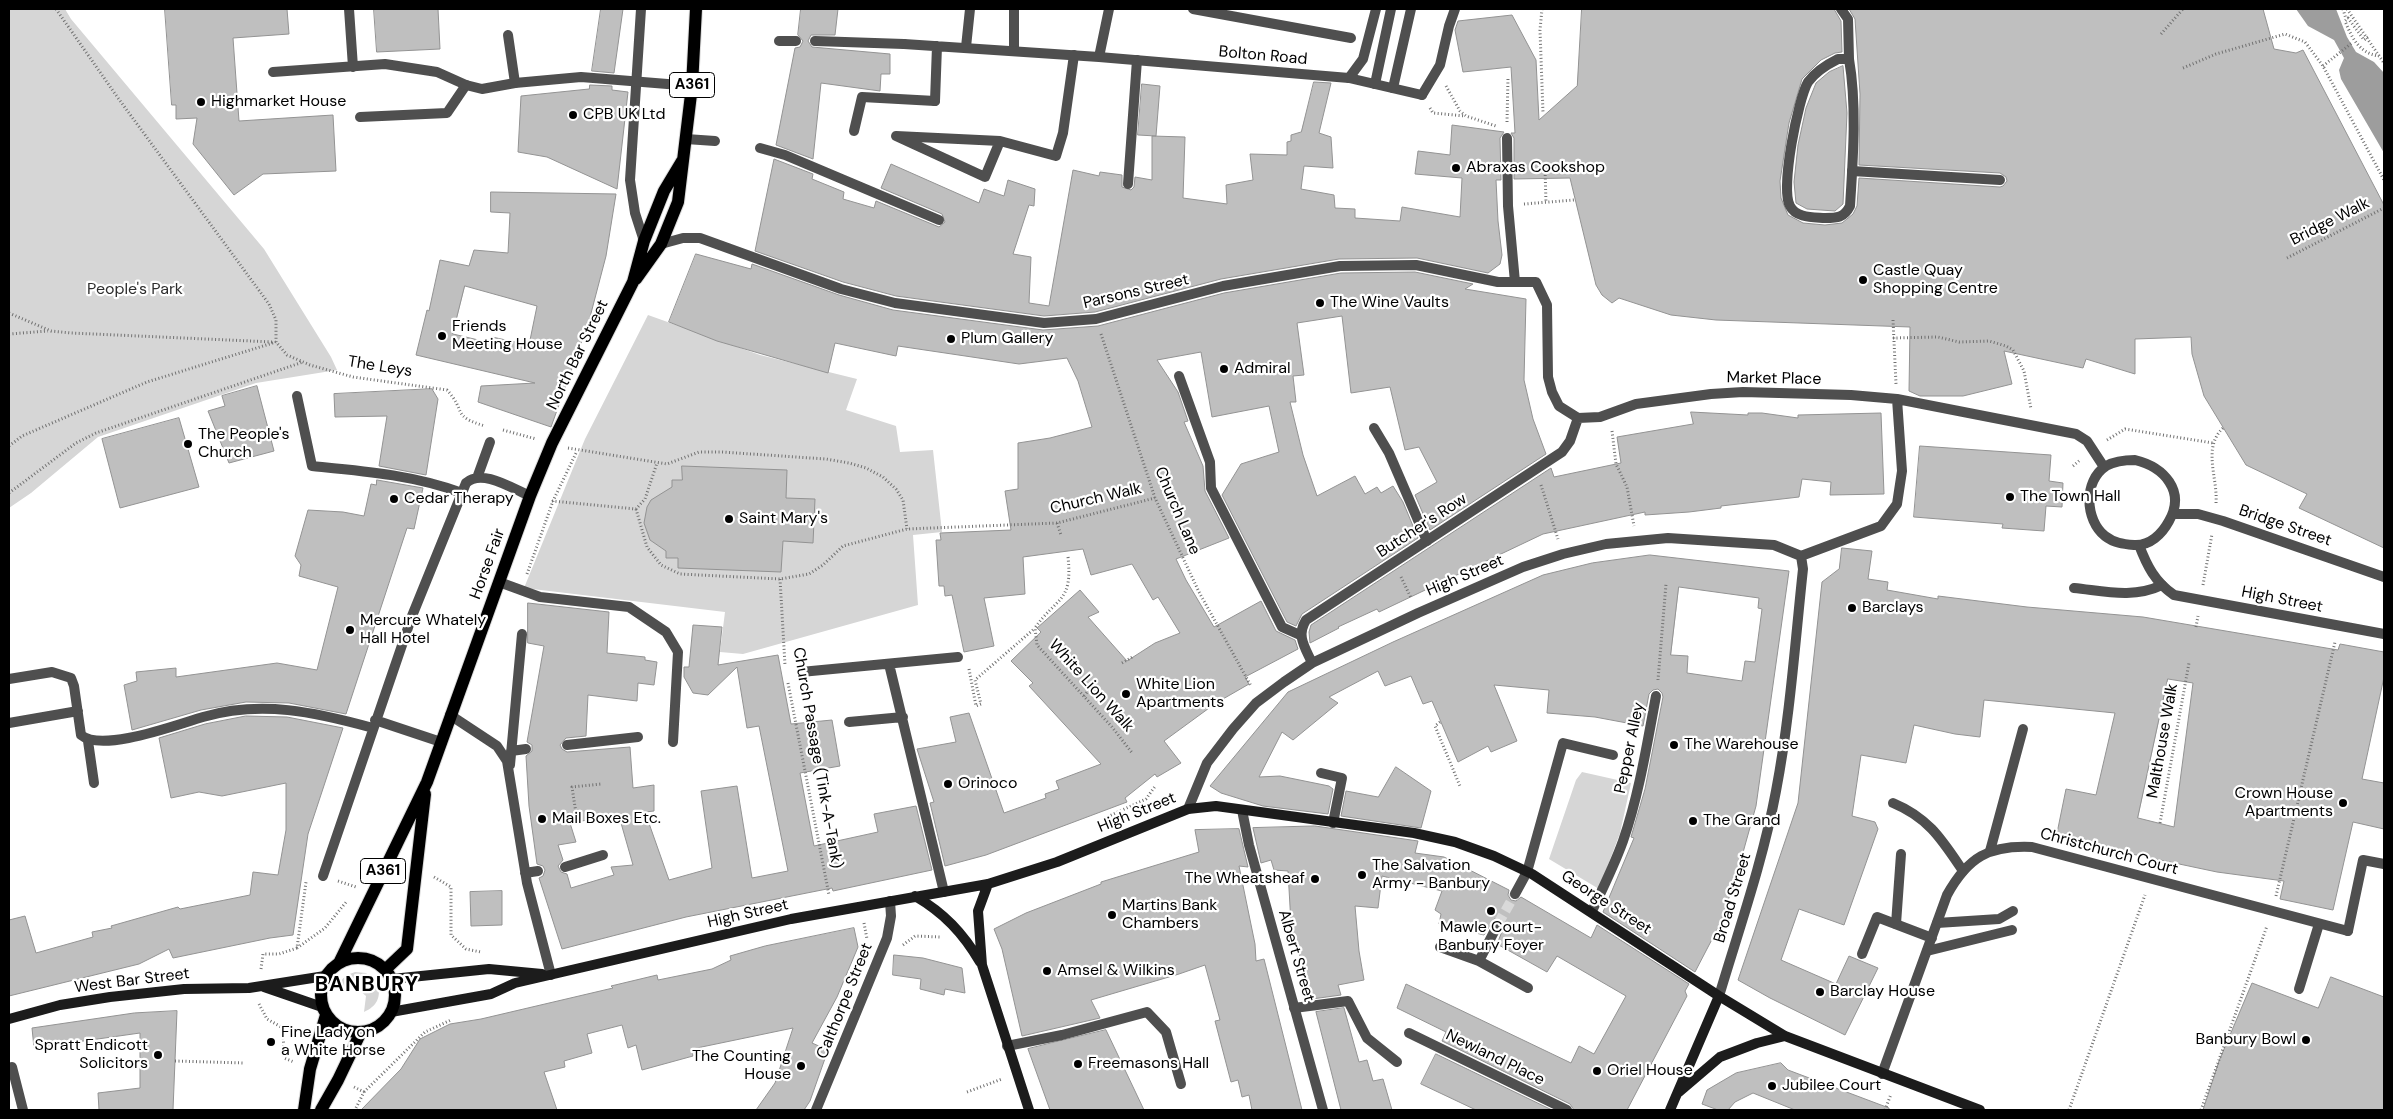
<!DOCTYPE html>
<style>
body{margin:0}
#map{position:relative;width:2393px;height:1119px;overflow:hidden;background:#fff;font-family:"DM Sans",sans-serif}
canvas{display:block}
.frame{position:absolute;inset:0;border:10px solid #000;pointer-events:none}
</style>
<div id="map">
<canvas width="2393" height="1119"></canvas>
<div class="frame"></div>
</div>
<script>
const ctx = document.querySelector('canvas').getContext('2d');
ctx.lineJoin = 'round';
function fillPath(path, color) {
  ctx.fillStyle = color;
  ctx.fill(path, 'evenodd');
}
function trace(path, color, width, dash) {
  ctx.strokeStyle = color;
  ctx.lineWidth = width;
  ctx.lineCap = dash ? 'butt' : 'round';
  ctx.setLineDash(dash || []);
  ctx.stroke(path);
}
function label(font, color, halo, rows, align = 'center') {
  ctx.font = font + ' "DM Sans",sans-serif';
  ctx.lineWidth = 4.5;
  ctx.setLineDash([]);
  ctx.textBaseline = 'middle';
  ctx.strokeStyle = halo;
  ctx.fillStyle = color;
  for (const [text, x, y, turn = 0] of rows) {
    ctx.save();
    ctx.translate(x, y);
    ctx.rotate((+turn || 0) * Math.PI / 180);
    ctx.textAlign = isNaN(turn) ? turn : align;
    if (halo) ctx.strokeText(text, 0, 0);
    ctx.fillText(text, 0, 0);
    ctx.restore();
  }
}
const green = new Path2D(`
 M9 9H65L71 19 264 249 331 357 337 370 256 383 98 437 31 493 9 508Z
 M648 315 760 355 857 379 846 410 896 426 900 452 933 450 942 532 913 535 918 605 743 654 720 652 725 612 524 588 585 439Z
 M1582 772 1631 783 1620 833 1599 889 1549 859 1576 780Z
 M355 972 366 973 378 983C381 998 377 1006 364 1012L366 996 352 984 340 988C340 978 346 975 355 972Z`);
const water = new Path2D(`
 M2296 9H2336L2347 37 2356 52 2374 62 2384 73V153L2341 79 2339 70 2344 58 2334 40 2308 26Z`);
const building = new Path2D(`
 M165 9H287L289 34 233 38 239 121 333 115 336 171 263 174 234 195 193 144 197 118 176 119V105H172Z
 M374 9H438L440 49 377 52Z
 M601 9H623L614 73 592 71Z
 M801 9H838L835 35H811L808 41 812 47 890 54V74H881L880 91 821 83 813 159 776 145 795 48 800 47 803 41 798 35Z
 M1582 9H1834L1841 21 1842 52 1835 53 1821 60 1802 79 1789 123 1780 181 1781 198 1788 215 1803 223 1825 225 1842 223 1853 214 1857 206 1859 178 2000 187 2003 186 2007 181 2006 177 2000 173 1859 165 1860 94 1855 19 1849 9H2263L2274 49 2296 53 2303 50 2384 205V548L2299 508 2307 494 2246 465 2204 396 2192 354 2191 337 2135 339V374L2086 359 2083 368 2004 351 2012 384 1963 396H1920L1909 391 1910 327 1716 320 1671 315 1619 298 1612 303 1602 295 1596 285 1570 178 1514 179V138L1511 133H1515L1511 67 1463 72 1455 30 1458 21 1512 15 1536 60 1539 120 1577 86Z
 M1843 66 1847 113 1843 204 1835 211 1807 209 1796 203 1794 182 1798 145 1806 108 1816 83 1829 72Z
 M1314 82 1331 83 1319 133 1331 137 1333 168 1304 166 1301 189 1334 195 1335 208 1355 209V218L1400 221 1402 207 1460 217 1462 178 1415 174 1418 151 1450 155 1452 125 1504 132 1500 138 1501 180H1496L1498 221 1502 255 1500 264 1488 273 1417 258 1339 259 1221 279 1095 312 1044 316 896 296 843 282 755 251 774 159 813 174 812 179 844 192 843 199 874 208 876 201 939 227 945 222 942 214 881 188 891 164 979 203 984 189 1004 196 1008 180 1035 189 1034 206 1029 205 1013 254 1031 257 1029 303 1049 306 1073 170 1099 176 1100 172 1122 175V187L1131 190 1134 187 1135 177 1152 180V136L1185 137 1183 198 1227 204 1226 185 1253 180 1250 154 1287 155V142L1291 141V135L1301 132Z
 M1142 84 1160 86 1156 136 1138 135Z
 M590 85 612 86V90L628 92 617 189 547 157 518 152 521 96 589 89Z
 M491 192 616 194 606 256 589 321 551 427 478 402 481 386 535 383 416 355 427 310 429 311 440 260 469 266 474 250 508 253 510 213 491 212ZM465 286 537 306 529 345 492 337 491 343 453 334Z
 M696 254 751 269 752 264 839 295 893 310 1043 330 1098 326 1224 293 1341 273 1415 272 1473 284 1465 289 1526 299 1524 380 1533 419 1546 454 1430 530 1415 495 1437 482 1419 447 1405 450 1390 387 1351 393 1342 316 1297 323 1304 375 1293 376 1296 402H1290L1303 455 1317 496 1355 476 1365 494 1377 487 1381 493 1393 486 1403 502 1418 538 1302 614 1296 626 1287 622 1222 495 1241 464 1279 452 1269 406 1212 417 1201 352 1157 360 1178 392 1188 421 1184 422 1203 466 1205 491 1229 538 1176 559 1186 580 1214 627 1261 601 1276 631 1295 640 1298 649 1245 677 1249 684 1216 703 1164 741 1181 763 1157 777 1155 774 1125 798 1127 802 986 855 945 866 930 803 934 802 917 749 956 742 950 717 969 713 1004 813 1046 798 1045 794 1059 789 1056 781 1101 764 1029 686 1033 683 1011 661 1041 632 1037 628 1080 590 1099 612 1088 617 1127 661 1155 643 1180 633 1158 597 1153 600 1132 564 1091 575 1083 549 1023 557 1025 594 984 598 994 646 964 652 952 595 945 596 944 586H939L936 540H941L940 533 1011 530 1005 491 1018 489V443L1050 438 1092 427 1078 381 1067 358 1019 364 898 346 896 356 835 343 828 373 717 341 669 322Z
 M257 386 274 451 229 463 208 411 225 406 222 396Z
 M432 389 438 399 426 475 379 466 387 416 335 417 334 394Z
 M1691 412 1748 415V413H1762L1798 418V415L1881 413 1884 494 1830 495 1831 482 1802 479 1799 497 1721 506V508L1689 512 1645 515V512L1543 534 1379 612 1377 609 1338 627 1339 628 1310 643 1309 632 1311 625 1551 468 1554 477 1621 463 1617 437 1693 424Z
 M179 418 199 487 120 508 102 439Z
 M1920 446 2051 455 2049 481 2063 483 2062 507 2046 506 2044 531 2002 528 2003 524 1914 517Z
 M682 466 787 470 786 498 815 499 813 543 783 541 781 572 678 568V558H666V551L650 540 644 523 647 507 651 500 672 487V480H682Z
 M377 480 423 488 414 529 407 528 346 714 289 703 246 702 201 710 132 730 124 685 137 681 136 672 176 668V677L277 663 317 670 338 587 299 576 301 565 295 556 308 510 343 512 364 516 371 484 376 485Z
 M1842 548 1872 551 1868 579 1888 582 1887 590 1938 599V596L2027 607 2143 617 2338 650 2340 644 2384 652V677L2362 779 2384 783V829L2353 822 2333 910 2280 899 2284 881 2217 872 2056 838 2066 789 2096 795 2115 713 1984 700 1980 737 1955 734 1914 725 1906 763 1861 755 1852 816 1875 822 1878 829 1844 925 1799 909 1781 960 1836 984 1849 956 1878 968 1845 1035 1770 998 1738 980 1798 803 1822 582 1839 569ZM2168 679 2193 683 2174 827 2138 818Z
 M1650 555 1789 571 1756 806 1737 874 1720 924 1695 972 1603 912 1634 838 1631 837 1645 789 1663 697 1662 693 1658 689 1653 690 1649 694 1643 726 1595 717 1547 713 1549 690 1494 685 1517 741 1491 752 1488 746 1458 762 1432 701 1423 704 1411 676 1385 686 1378 671 1329 697 1338 703 1293 740 1282 732 1259 777 1280 776 1329 786 1333 789 1328 814 1263 806 1221 793 1210 786 1288 692 1393 642 1543 575 1592 563ZM1679 587 1759 598 1758 608 1762 609 1755 662 1745 661 1742 681 1687 673 1688 656 1671 655Z
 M528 603 609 612 607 653 645 657V660L657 662 654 685 638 683 637 701 588 695 586 736 566 738 560 745 562 749 567 752 630 747 633 788 654 785V811L645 812 669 880 712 868 701 791 737 786 752 878 788 871 759 726 747 728 737 667 708 695 693 693 684 677V667H689L693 625 722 627 718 665 778 655 791 724 832 720 840 766 800 773 814 846 878 832 874 814 916 806 932 870 833 891 832 888 686 917 562 949 539 878 543 876 545 870 543 866 537 864 529 806 526 756 532 751V745L527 742 544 646 528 643ZM619 816 633 865 611 867 614 875 571 888 567 874 561 872 558 866 563 860 558 845 576 842 570 823Z
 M246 716 287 717 343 728 308 834 293 935 270 938 173 958 169 949 139 964 9 996V920L25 916 36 953 93 937 92 932 112 928 111 926 178 907 180 909 250 895 253 872 278 875 286 830V783L222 796 199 792 171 798 159 738 205 724Z
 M1396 767 1431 791 1421 828 1341 816 1346 791 1378 797Z
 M1315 826 1418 841 1415 853 1444 857 1509 890 1508 895 1511 900 1516 901 1521 897 1591 938 1597 925 1689 984 1685 991 1687 996 1627 1110H1574L1570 1104 1442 1041 1446 1032 1397 1008 1406 984 1571 1063 1579 1046 1594 1054 1626 996 1557 956 1547 972 1497 944 1505 924 1501 918 1494 919 1484 935 1439 924 1441 914 1435 910 1442 891 1382 876 1378 908 1355 906 1359 951 1364 980 1338 985 1341 995 1312 999 1291 924 1288 871 1274 870 1271 860 1261 863 1253 828Z
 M1239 829 1248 867 1239 866 1255 944 1256 961 1264 959 1302 1110H1252L1249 1095 1242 1097 1238 1080 1231 1082 1215 1021 1220 1020 1205 965 1179 974 1091 1000 1100 1018 1022 1036 1002 949 994 929 1026 913 1101 884V882L1199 852 1195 830Z
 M502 891V925L471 926 470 892Z
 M854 928 858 947 837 997 812 1043 828 1050 810 1101 804 1110H756L775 1083 793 1028 692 1049 693 1056 642 1070 636 1045 628 1048 622 1025 587 1034 592 1053 564 1061 565 1067 544 1072 557 1110H361L401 1069 420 1039 450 1024 481 1019 613 988 611 986 657 975 658 980 712 969 731 960 730 956 765 946Z
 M894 955 923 958 962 968 965 993 945 989 944 995 920 989 921 979 893 975Z
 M2331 977 2384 997V1110H2203L2219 1061 2252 983 2318 1008Z
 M1344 1008 1359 1062 1367 1060 1373 1081 1383 1079 1392 1110H1341L1316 1012Z
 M177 1011 173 1110H99L98 1093 140 1088V1033L34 1048 32 1028 134 1013Z
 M1106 1030 1144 1110H1050L1028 1049Z
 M1436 1054 1552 1110H1476L1421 1084Z
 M1781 1063 1788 1070 1889 1108V1110H1795L1753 1093 1735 1102 1728 1110H1718L1702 1104 1707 1090 1736 1073Z`);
const streetTunnel = new Path2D(`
 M1498 924 1515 894`);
const path = new Path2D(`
 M56 9 118 98 269 304 276 320V342L287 355 310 365 353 377 447 390C467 412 451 416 485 426
 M1542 9 1540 30 1543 113
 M2343 9 2346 19
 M2347 9 2384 63
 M2161 34 2183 9
 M2368 37 2364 40 2348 18 2345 21C2352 38 2359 53 2379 56
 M2323 66 2353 42
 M2183 68 2216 54 2285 34 2305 42 2323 66 2384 180
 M1446 86 1460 111 1466 116 1496 126
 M1430 108 1433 113 1465 116
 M1507 122 1508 78
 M1545 168 1546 203
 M1524 204 1574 200
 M2287 258 2384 208
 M9 313 51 331 71 333 273 342
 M1893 320 1896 384
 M9 334 48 331
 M1101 334 1155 498 1199 592 1251 686
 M1893 338 1938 337 1959 342 1989 341 2006 346 2013 350 2024 371 2031 409
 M503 430 536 439
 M1612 431 1616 464 1627 487 1634 526
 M2107 440 2125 429 2213 443
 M9 446 22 436 147 382 276 342
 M568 448 667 464 699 452H722L826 459 849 463 866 468 883 477 896 489 903 500 907 529
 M2073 466 2080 460
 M1541 485 1558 539
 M9 493 76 443 96 433 303 362
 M552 501 636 509 645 499 657 463
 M2216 503C2218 478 2202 448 2223 428
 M636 509 647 547 661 565 680 574 780 579 809 574 823 565 843 546 907 529 1057 523 1155 498
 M1057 523 1061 535
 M1068 557C1073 603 1056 597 1035 628L1037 645 1112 727 1133 754
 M527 574 553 501 577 451
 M1401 577 1411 598
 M780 579 785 665
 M2203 585 2212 534
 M2196 627 2198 616
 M1122 663 1134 656
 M969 669 976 706 981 704 975 680 1034 629
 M1658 680 1666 584
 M788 683 829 895
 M1084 696 1091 687
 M1440 722 1435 726 1460 786
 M554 823 577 820 572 787 601 784
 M2160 823 2189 663
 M1108 825 1105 818 1146 799 1156 785
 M434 877 451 887V935L466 949 481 952
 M338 881 356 887
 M2276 896 2335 642
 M864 923 867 939
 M903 945 915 936 941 937
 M297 948 325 928 347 901
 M261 969 263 954H279L297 948 306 882
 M259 1004 267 1019 283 1028 284 1058 294 1062
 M175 1061 244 1063
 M354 1087 364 1092 355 1110
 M364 1092 425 1032 451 1020
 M967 1092 1002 1079
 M1885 1110 1891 1094
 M2069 1110 2145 895
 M2201 1110 2267 926`);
const lane = new Path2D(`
 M641 9 630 180 635 213 644 241
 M1193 9 1351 38
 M508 35 515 83
 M779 41H796
 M815 41 904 44
 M966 47 970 9
 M1014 51V9
 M1349 78 1363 59 1376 9
 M1375 84 1391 9
 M1393 88 1411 9
 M1422 95 1440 65 1449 26 1455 9
 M360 117 447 113 466 85
 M854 131 862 97 935 101
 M686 139 715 141
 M1000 141 985 177 896 136 1000 141 1056 156 1063 133 1074 55
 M760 148 785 155 939 220
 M1852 171 2000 180
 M1128 184 1137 60
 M1179 376 1210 462 1211 488 1282 627 1300 635
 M297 396 312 466C363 471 414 475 462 493
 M1374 428 1389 453 1427 541
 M477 478 490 442
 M499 582 540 597 629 607 666 632 678 652 673 742
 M2074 588C2104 591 2133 599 2162 585
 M889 664 944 892
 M801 672 958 657
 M9 679 52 672 71 678 74 686 81 735C102 753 178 724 203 717 261 700 315 712 373 728
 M450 715 497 746 507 761 527 883 551 975
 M375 720 441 742
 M849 722 903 717
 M9 723 78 711
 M88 741 94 783
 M567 745 638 737
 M511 751 526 749
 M510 765 522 634
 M1321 773 1342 778 1333 823
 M1893 803C1929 818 1942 840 1963 871
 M1990 851 2023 729
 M565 867 603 855
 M1527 872 1563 743 1613 755
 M525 873 538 871
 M323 876 412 616 466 483C482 468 513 489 530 496
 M1592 911C1603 888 1614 866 1623 841 1639 795 1647 744 1656 696
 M1937 923 1999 919 2013 911
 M1896 924 1901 854
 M2348 931 2363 860 2384 864
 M1927 951 2012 930
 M2299 989 2319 924
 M1294 1008 1348 1001 1367 1038 1397 1062
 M1007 1046 1062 1035 1147 1012 1166 1032 1181 1084
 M9 1068 12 1067 23 1110`);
const street = new Path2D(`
 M349 9 353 67
 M904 44 1099 57 1349 78 1422 95
 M1099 57 1109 9
 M273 72 385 64 437 72 466 85 482 89 515 83 581 77 692 86
 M935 101 937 46
 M1507 138 1508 206 1515 282
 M661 244 683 238H700L841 289 895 303 1044 323 1096 319 1223 286 1340 266 1416 265 1498 282H1536L1547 305 1548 377 1552 392 1559 406 1578 418 1600 417 1636 404 1711 394 1743 392 1851 395 1897 399 2076 434 2087 441 2104 467
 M2135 460C2164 467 2186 491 2169 521 2162 534 2150 546 2134 545 2123 544 2114 543 2105 536 2085 520 2083 481 2106 466 2115 461 2125 460 2135 460Z
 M2173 514H2198L2223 521 2384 577
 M2139 545C2147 566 2155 582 2174 595L2384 634
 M1801 556 1881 526 1897 504 1902 471 1897 399
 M1312 663C1305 647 1296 636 1306 620L1562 452 1570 441 1578 418
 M1188 809 1207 763 1233 729 1256 703 1284 682 1312 663 1418 613 1523 567 1563 554 1606 544 1668 538 1774 545 1801 556
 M1242 810 1249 845 1323 1110
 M1515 894 1527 872
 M1440 947 1479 961 1528 988
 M1862 954 1877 917 1932 938
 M1479 961 1498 924
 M1719 996C1739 929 1763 861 1776 791 1790 718 1795 643 1803 569L1801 556
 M1409 1033 1567 1110
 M1882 1074 1947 895C1968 857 1989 845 2032 847L2348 931
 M816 1110 887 938 891 916 890 901`);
const secondary = new Path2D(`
 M988 884 978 911 982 965 1029 1110
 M915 896C944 913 963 933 980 962
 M392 979 489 969 542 974
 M264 987 322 1007
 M391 1012 491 994 515 983 791 919 988 884 1057 862 1188 809 1216 806 1414 833 1455 842 1494 856 1532 874 1719 996 1785 1036 1980 1110
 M9 1019 60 1005 110 997 184 989 249 988 325 976
 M1679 1092 1720 1057 1757 1043 1785 1036
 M1670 1110 1719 996`);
const primary = new Path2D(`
 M636 279 661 244 678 202 692 86 696 9
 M321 995a37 37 0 1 1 74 0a37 37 0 1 1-74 0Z
 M340 961 427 782 530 496 552 443 633 282 644 241 664 191 682 161
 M386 969 407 949 425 794
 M304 1110 310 1069 326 1015
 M321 1110 338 1080 361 1032`);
const laneBridge = new Path2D(`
 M1841 9 1848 19 1849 59
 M1838 59H1849C1857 105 1853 159 1850 206 1844 218 1837 218 1825 218 1813 217 1796 218 1790 206 1780 189 1798 99 1808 82 1816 71 1826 65 1838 59Z`);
const markers = [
 [201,102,5,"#000"],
 [573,115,5,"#000"],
 [1456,168,5,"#000"],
 [1863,280,5,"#000"],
 [1320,303,5,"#000"],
 [442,336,5,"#000"],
 [951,339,5,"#000"],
 [1224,369,5,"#000"],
 [188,444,5,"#000"],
 [2010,497,5,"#000"],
 [394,499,5,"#000"],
 [729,519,5,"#000"],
 [1852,608,5,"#000"],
 [350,630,5,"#000"],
 [1126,694,5,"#000"],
 [1674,745,5,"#000"],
 [948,784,5,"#000"],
 [2343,803,5,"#000"],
 [542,819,5,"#000"],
 [1693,821,5,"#000"],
 [1362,875,5,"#000"],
 [1315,879,5,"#000"],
 [1491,911,5,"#000"],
 [1112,915,5,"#000"],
 [1047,971,5,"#000"],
 [1820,992,5,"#000"],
 [2306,1040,5,"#000"],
 [271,1042,5,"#000"],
 [158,1055,5,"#000"],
 [1078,1064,5,"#000"],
 [801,1066,5,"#000"],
 [1597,1071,5,"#000"],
 [1772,1086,5,"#000"]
];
const shields = [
 [692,85,45],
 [383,871,45]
];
const shieldNames = [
 ["A361",692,85],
 ["A361",383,871]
];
const streetNames = [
 ["Bolton Road",1263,56,5],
 ["Bridge Walk",2330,222,-27],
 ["Parsons Street",1136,292,-13],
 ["North Bar Street",578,355,-64],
 ["The Leys",380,367,9],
 ["Market Place",1774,379,1],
 ["Church Walk",1096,499,-13],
 ["Church Lane",1177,511,67],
 ["Butcher's Row",1422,526,-33],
 ["Bridge Street",2285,526,19],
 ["Horse Fair",488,564,-70],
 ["High Street",1465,576,-23],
 ["High Street",2282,600,11],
 ["White Lion Walk",1091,686,48],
 ["Malthouse Walk",2163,741,-80],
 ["Pepper Alley",1630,748,-78],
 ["Church Passage (Tink-A-Tank)",817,758,80],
 ["High Street",1137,813,-22],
 ["Christchurch Court",2109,852,15],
 ["Broad Street",1733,898,-73],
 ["George Street",1606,903,33],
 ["High Street",748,914,-13],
 ["Albert Street",1296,956,74],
 ["West Bar Street",132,981,-7],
 ["Calthorpe Street",845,1001,-68],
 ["Newland Place",1495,1058,26]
];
const poiNames = [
 ["Highmarket House",211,102],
 ["CPB UK Ltd",583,115],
 ["Abraxas Cookshop",1466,168],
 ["Castle Quay",1873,271],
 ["Shopping Centre",1873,289],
 ["The Wine Vaults",1330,303],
 ["Friends",452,327],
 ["Meeting House",452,345],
 ["Plum Gallery",961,339],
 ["Admiral",1234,369],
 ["The People's",198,435],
 ["Church",198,453],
 ["The Town Hall",2020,497],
 ["Cedar Therapy",404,499],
 ["Saint Mary's",739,519],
 ["Barclays",1862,608],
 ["Mercure Whately",360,621],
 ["Hall Hotel",360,639],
 ["White Lion",1136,685],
 ["Apartments",1136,703],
 ["The Warehouse",1684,745],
 ["Orinoco",958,784],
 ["Crown House",2333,794,"right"],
 ["Apartments",2333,812,"right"],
 ["Mail Boxes Etc.",552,819],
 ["The Grand",1703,821],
 ["The Salvation",1372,866],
 ["Army - Banbury",1372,884],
 ["The Wheatsheaf",1305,879,"right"],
 ["Martins Bank",1122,906],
 ["Chambers",1122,924],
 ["Mawle Court-",1491,928,"center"],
 ["Banbury Foyer",1491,946,"center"],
 ["Amsel & Wilkins",1057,971],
 ["Barclay House",1830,992],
 ["Fine Lady on",281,1033],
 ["a White Horse",281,1051],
 ["Banbury Bowl",2296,1040,"right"],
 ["Spratt Endicott",148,1046,"right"],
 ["Solicitors",148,1064,"right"],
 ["The Counting",791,1057,"right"],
 ["House",791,1075,"right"],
 ["Freemasons Hall",1088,1064],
 ["Oriel House",1607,1071],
 ["Jubilee Court",1782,1086]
];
const parkNames = [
 ["People's Park",135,290]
];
const districtNames = [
 ["BANBURY",367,985]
];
fillPath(green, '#d6d6d6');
fillPath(water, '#9d9d9d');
fillPath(building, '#bfbfbf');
trace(building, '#939393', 1);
trace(streetTunnel, '#d9d9d9', 10, [10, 5]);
trace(primary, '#dbdbdb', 14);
trace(path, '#717171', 3, [1, 2.5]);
trace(lane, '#4f4f4f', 10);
trace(street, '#4f4f4f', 10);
trace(secondary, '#1c1c1c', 10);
trace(primary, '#000', 12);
trace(laneBridge, '#4f4f4f', 10);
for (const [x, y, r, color] of markers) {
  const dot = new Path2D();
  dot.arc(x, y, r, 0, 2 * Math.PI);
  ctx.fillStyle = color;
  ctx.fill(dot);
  trace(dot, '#fff', 2);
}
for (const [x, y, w] of shields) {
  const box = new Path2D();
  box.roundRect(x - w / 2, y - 12.5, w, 25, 4);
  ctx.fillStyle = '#fff';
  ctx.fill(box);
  trace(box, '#000', 1);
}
label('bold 15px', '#000', null, shieldNames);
label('16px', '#000', '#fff', streetNames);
label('16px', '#000', '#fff', poiNames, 'left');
label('16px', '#2d2d2d', '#fff', parkNames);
ctx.letterSpacing = '1px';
label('bold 21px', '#000', '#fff', districtNames);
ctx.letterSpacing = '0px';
</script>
